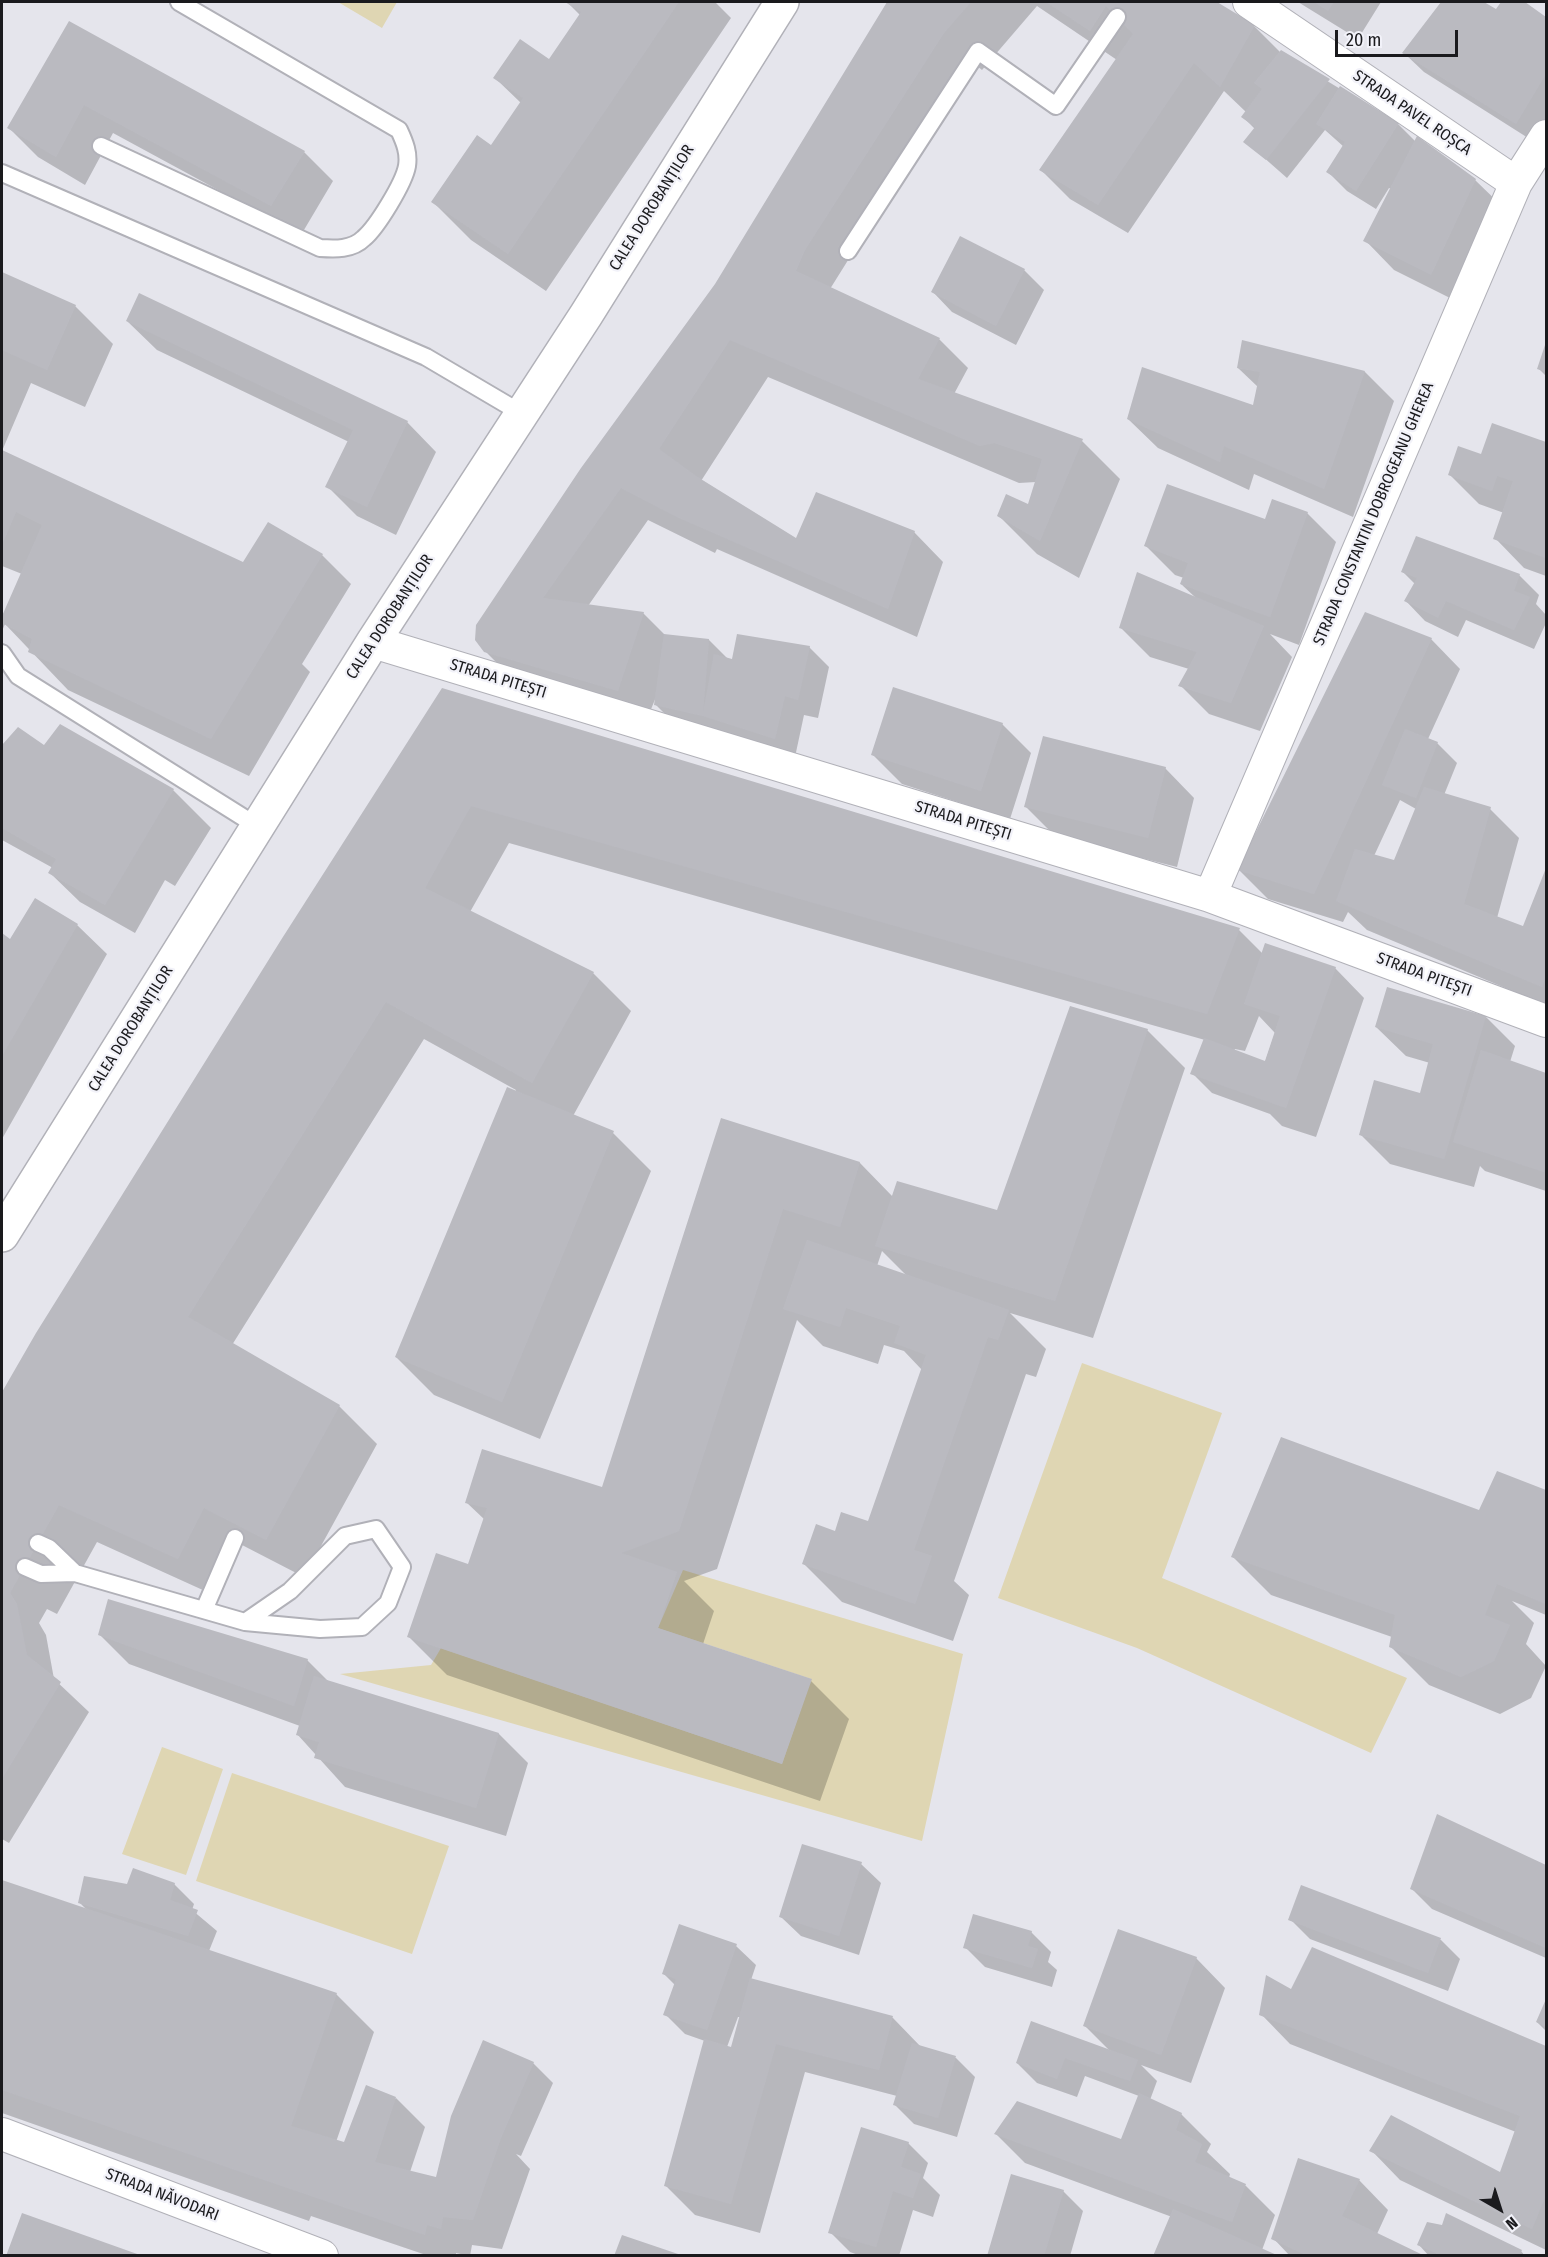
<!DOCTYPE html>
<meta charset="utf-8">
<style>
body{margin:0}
#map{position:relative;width:1548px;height:2257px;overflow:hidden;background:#e5e5ec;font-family:"Fira Sans Condensed",sans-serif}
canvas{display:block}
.frame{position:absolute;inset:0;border:3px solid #1a1a1d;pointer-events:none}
.north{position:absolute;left:1470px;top:2179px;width:60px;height:60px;-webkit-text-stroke:4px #f2f2f9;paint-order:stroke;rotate:141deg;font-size:16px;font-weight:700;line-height:24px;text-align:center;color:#1a1a1d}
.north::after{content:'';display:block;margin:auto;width:21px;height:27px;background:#1a1a1d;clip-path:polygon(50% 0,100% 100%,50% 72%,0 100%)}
.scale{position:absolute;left:1335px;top:30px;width:123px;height:27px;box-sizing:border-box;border:3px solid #1a1a1d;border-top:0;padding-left:8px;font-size:18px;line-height:21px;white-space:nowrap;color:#1a1a1d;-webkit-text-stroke:4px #f2f2f9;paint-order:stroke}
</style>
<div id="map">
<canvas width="1548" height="2257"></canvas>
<div class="frame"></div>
<div class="north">N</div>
<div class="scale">20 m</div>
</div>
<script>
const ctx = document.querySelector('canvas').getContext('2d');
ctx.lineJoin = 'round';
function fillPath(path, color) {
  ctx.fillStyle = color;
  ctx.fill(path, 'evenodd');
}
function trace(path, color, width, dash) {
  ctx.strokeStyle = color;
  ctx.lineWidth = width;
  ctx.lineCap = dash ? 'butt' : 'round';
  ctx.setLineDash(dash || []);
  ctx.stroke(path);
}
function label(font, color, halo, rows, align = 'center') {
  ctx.font = font + ' "Fira Sans Condensed",sans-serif';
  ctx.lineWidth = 4.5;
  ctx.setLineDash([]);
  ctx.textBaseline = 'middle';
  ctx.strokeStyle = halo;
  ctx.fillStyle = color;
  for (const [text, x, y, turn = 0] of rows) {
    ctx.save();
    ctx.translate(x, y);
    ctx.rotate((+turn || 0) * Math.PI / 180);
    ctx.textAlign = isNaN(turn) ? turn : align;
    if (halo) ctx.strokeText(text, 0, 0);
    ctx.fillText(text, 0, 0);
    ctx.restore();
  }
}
const green = new Path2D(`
 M338 2H397L382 28Z
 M1082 1363 1222 1413 1162 1578 1407 1678 1371 1753 1137 1648 998 1598Z
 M683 1570 963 1654 922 1841 340 1674 431 1665 441 1648 782 1764 811 1679 658 1628Z
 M162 1747 223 1769 186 1875 122 1854Z
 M232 1773 449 1846 412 1954 196 1881Z`);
const shadow = new Path2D(`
 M567 2H715L731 18 546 291 471 240 433 202 491 147 521 103 495 78 550 61 580 15Z
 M889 2H1214L1254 26 1281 53 1398 124 1416 142 1475 180 1505 209 1460 303 1394 270 1365 240 1391 189 1389 188 1376 209 1347 191 1328 172 1344 147 1325 130 1287 178 1245 141 1255 129 1243 117 1246 112 1224 91 1128 233 1070 199 1041 170 1117 60 1037 6 982 70 972 62 830 289 939 339 968 368 954 394 1082 441 1120 479 1079 578 1037 554 999 516 1029 506 1036 482 1019 483 768 377 701 481 797 540 914 532 943 562 917 637 717 549 715 553 648 520 588 606 643 613 666 636 709 640 728 659 733 661 809 647 829 667 818 718 804 715 795 757 675 724 655 704 656 697 647 719 515 681 485 651 716 284Z
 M1298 2H1381L1358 39Z
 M1443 2H1481L1497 11 1503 2H1522L1546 19V126L1536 143 1424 72 1404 53Z
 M69 23 304 152 333 181 301 235 113 133 85 185 38 157 9 128Z
 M1024 270 1044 290 1016 345 952 312 933 292Z
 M2 274 75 306 113 344 85 407 31 383 2 451Z
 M127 321 407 422 436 452 396 535 357 516 327 486 349 442 157 350Z
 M1546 345V376L1538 368Z
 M1238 368 1365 372 1394 401 1353 517 1254 474 1249 490 1158 448 1128 419 1254 407 1258 387Z
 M1493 425 1546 444V576L1524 568 1495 538 1504 513 1479 504 1449 474 1482 456Z
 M2 451 244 564 322 555 351 584 302 664 310 672 249 776 68 690 5 624 2 631V620L22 574 2 566Z
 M1307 513 1336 542 1299 645 1270 634 1292 657 1260 731 1209 714 1180 685 1189 669 1150 657 1121 628 1197 599 1181 584 1184 578 1175 575 1146 546Z
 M1403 572 1519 575 1539 595 1536 604 1546 615V623L1534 649 1466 620 1458 637 1425 621 1406 601 1415 584Z
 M1431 639 1460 669 1428 739 1437 743 1457 763 1444 795 1490 809 1519 838 1497 918 1524 928 1546 872V1005L1367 930 1348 912 1343 922 1268 899 1238 869ZM1400 800 1416 809 1395 862 1374 856Z
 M443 689 1239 930 1263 954 1335 968 1364 998 1316 1137 1282 1126 1270 1114 1212 1093 1192 1073 1205 1040 509 843 470 912 593 973 631 1011 573 1116 613 1133 651 1171 540 1439 434 1395 396 1357 516 1090 424 1039 232 1345 339 1406 377 1444 304 1577 242 1545 216 1596 97 1542 57 1614 47 1609 39 1623 46 1635 54 1679 89 1712 9 1843 2 1839V1396L37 1334ZM1259 1016 1275 1033 1265 1062 1234 1051 1235 1049 1245 1051Z
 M1002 724 1031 753 1010 819 902 784 872 754Z
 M18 729 44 748 173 790 211 828 175 886 165 880 135 933 80 902 50 873 53 868 2 840V747Z
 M1165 768 1194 798 1177 867 1055 836 1026 807Z
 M36 900 77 925 107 954 2 1139V935L11 941Z
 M1486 1017 1515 1046 1510 1062 1546 1074V1191L1485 1171 1480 1166 1474 1187 1390 1164 1360 1134 1421 1095 1430 1063 1406 1056 1376 1027Z
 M1147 1030 1185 1068 1093 1338 1010 1313 1046 1349 1036 1377 1026 1374 954 1581 969 1595 953 1641 842 1602 804 1564 836 1533 869 1523 922 1370 904 1351 884 1345 878 1364 823 1346 797 1320 717 1569 684 1581 714 1611 703 1644 811 1681 849 1719 820 1801 447 1675 409 1637 469 1566 485 1520 466 1502 603 1489 722 1119 860 1163 893 1197 998 1211ZM882 1251 907 1276 877 1266Z
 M1498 1472 1546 1492V1615L1512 1601 1534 1623 1526 1644 1546 1666 1531 1698 1500 1714 1429 1685 1391 1647 1392 1637 1271 1595 1233 1557 1480 1512Z
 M100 1635 307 1660 329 1682 499 1734 528 1763 506 1836 345 1787 297 1734 300 1726 129 1664Z
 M1437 1816 1546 1867V1958L1432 1909 1412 1889Z
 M861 1864 881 1883 859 1955 801 1936 781 1917Z
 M2 1882 88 1911 79 1902 128 1886 174 1884 194 1904 192 1910 217 1931 209 1951 336 1994 374 2032 336 2142 344 2144 396 2098 425 2127 410 2172 437 2179 484 2042 533 2063 553 2083 521 2156 516 2154 530 2169 502 2249 472 2245 470 2256 456 2253V2256H429L311 2216 309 2221 2 2113Z
 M1302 1887 1441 1940 1460 1959 1448 1991 1310 1939 1290 1919Z
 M1031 1932 1051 1952 1048 1962 1057 1970 1052 1987 985 1967 965 1947Z
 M736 1946 756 1965 751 1980 893 2018 922 2048 956 2058 975 2077 957 2137 914 2124 894 2104 897 2096 805 2072 760 2233 695 2215 665 2185 705 2041 685 2034 665 2014 675 1985 663 1973ZM738 2017H740L732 2048 727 2047Z
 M1313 1949 1546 2047V2250L1400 2180 1371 2150 1501 2174 1516 2132 1290 2044 1261 2014 1292 1991Z
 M1196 1958 1225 1988 1191 2083 1141 2065 1157 2081 1150 2100 1181 2114 1211 2144 1207 2152 1230 2174 1229 2178 1246 2186 1275 2215 1262 2250 1025 2163 996 2134 1122 2141 1139 2096 1085 2076 1077 2097 1037 2083 1017 2063 1110 2051 1085 2026Z
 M1546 2003V2031L1537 2022Z
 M908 2143 928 2163 923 2178 940 2195 933 2217 913 2210 899 2256H861L850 2252 830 2232Z
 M1359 2180 1388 2210 1377 2234 1422 2256H1290L1273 2238Z
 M1063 2191 1083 2211 1070 2256H989Z
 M1419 2245 1521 2251 1525 2256H1429Z`);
const building = new Path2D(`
 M565 2H679L508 254 431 202 477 135 491 145 523 98 493 78 520 39 549 59 581 12Z
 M887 2H971L944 33 805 250 796 271 940 338 918 379 1083 439 1040 541 997 516 1006 494 1028 504 1042 459 994 443 980 446 730 340 659 449 696 476 796 538 816 492 915 531 888 609 677 517 621 488 543 598 644 612 618 691 484 652 475 640 476 625 581 468 715 284Z
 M1046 2H1217L1255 25 1220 87 1194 63 1098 205 1039 170 1133 34 1106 6 1090 31Z
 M1314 2H1334L1328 11Z
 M1441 2H1484L1496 9 1501 2H1525L1546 17V74L1516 124 1402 53Z
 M69 21 305 151 271 206 84 105 56 157 7 128Z
 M1281 50 1330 79 1266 160 1243 142 1255 127 1241 117 1262 89 1254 83Z
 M1340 86 1399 123 1356 191 1326 172 1345 142 1316 124Z
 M1417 136 1476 179 1431 275 1363 241Z
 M960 236 1025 269 996 326 931 292Z
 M2 272 76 305 47 370 2 350Z
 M139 293 408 421 367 507 325 487 353 430 126 321Z
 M1242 340 1365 371 1324 489 1224 446 1220 462 1127 419 1142 367 1253 405 1260 372 1237 368Z
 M1546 342V372L1537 369Z
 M1492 423 1546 442V558L1493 539 1513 481 1497 476 1492 491 1448 475 1458 446 1481 454Z
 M2 450 243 562 268 522 323 554 211 739 28 652 32 639 2 623V616L42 525 16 512 2 545Z
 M1167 484 1265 519 1272 499 1308 512 1270 617 1180 584 1188 563 1144 546Z
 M1416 536 1520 574 1514 591 1530 597 1514 630 1446 601 1438 618 1404 601 1417 578 1401 572Z
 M1137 572 1264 626 1231 703 1178 686 1197 652 1119 628Z
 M1365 612 1432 638 1314 894 1237 870Z
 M664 634 709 639 703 713 714 654 732 659 737 634 810 646 798 700 785 696 775 739 703 716 654 705Z
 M893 687 1003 723 981 791 871 755Z
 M442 688 1240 928 1207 1014 471 806 425 888 594 972 532 1083 386 1002 188 1317 340 1405 266 1540 204 1508 178 1559 59 1505 10 1593 17 1604 27 1655 61 1682 2 1779V1392L36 1333 281 940Z
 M60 724 174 789 105 905 48 873 56 859 2 828V745L18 727 44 745Z
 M1405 729 1438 742 1416 798 1382 785Z
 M1043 736 1166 767 1148 838 1024 807Z
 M1424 787 1491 807 1464 904 1523 926 1546 868V976L1542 987 1336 901 1355 849 1394 860Z
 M35 898 78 924 2 1056V933L10 939Z
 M1265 943 1336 967 1286 1108 1190 1074 1204 1038 1265 1061 1280 1016 1244 1004Z
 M1387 987 1486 1016 1444 1159 1359 1135 1374 1080 1420 1093 1433 1044 1375 1027Z
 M1070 1006 1148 1029 1055 1301 875 1246 897 1181 997 1210Z
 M1481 1050 1546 1073V1165L1544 1172 1453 1142Z
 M507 1087 614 1131 502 1402 395 1357Z
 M721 1118 860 1162 840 1227 783 1209 679 1531 621 1553 677 1572 658 1628 812 1679 782 1764 407 1637 436 1553 468 1564 487 1508 465 1503 482 1449 602 1487Z
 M807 1240 1009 1310 998 1340 988 1337 914 1550 932 1556 915 1604 802 1564 816 1524 835 1531 841 1512 868 1521 926 1355 894 1343 900 1326 846 1308 840 1327 783 1309Z
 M1281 1437 1479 1510 1497 1471 1546 1490V1604L1497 1584 1485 1615 1510 1625 1494 1661 1461 1677 1389 1647 1395 1615 1231 1557Z
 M108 1599 308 1659 294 1706 98 1635Z
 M314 1676 499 1733 476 1808 314 1758 319 1742 296 1735Z
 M1437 1814 1546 1865V1948L1410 1889Z
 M802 1844 862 1862 839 1936 779 1917Z
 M133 1868 175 1883 170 1900 198 1910 188 1936 78 1903 84 1876 127 1884Z
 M2 1880 337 1993 291 2126 344 2142 366 2085 396 2097 375 2162 436 2177 451 2116 483 2040 534 2062 501 2138 473 2220 443 2217 441 2229 427 2225 425 2235 2 2090Z
 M1301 1885 1441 1938 1428 1973 1288 1920Z
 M973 1914 1032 1931 1028 1946 1038 1949 1032 1968 963 1948Z
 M679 1924 737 1944 707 2030 663 2015 676 1979 662 1974Z
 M1118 1929 1197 1957 1161 2055 1083 2026Z
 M1312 1947 1546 2046V2195L1532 2229 1369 2151 1391 2115 1500 2172 1520 2116 1259 2015 1266 1975 1291 1989Z
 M750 1978 893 2016 879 2070 776 2044 731 2204 664 2186 704 2039 731 2047Z
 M1546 1999V2027L1536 2022Z
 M1031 2021 1138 2060 1130 2081 1065 2058 1057 2079 1016 2063Z
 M912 2043 956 2056 938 2118 893 2105Z
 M1139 2093 1182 2113 1176 2130 1202 2144 1195 2162 1246 2184 1232 2222 994 2134 1017 2101 1121 2139Z
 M861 2127 909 2142 901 2167 921 2174 913 2198 893 2191 876 2247 828 2233Z
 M1298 2158 1360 2179 1342 2216 1425 2256H1308L1271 2239Z
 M1011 2174 1064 2190 1044 2256H987Z
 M1173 2209 1279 2256H1153Z
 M22 2213 140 2255V2256H6Z
 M1446 2213 1522 2250 1519 2256H1436V2253L1417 2245 1427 2222 1442 2225Z
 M622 2235 681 2255V2256H614Z`);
const lane = new Path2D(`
 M101 146 320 248C335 249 352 250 364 238 377 227 404 183 407 166 409 153 405 143 399 130L179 2
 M2 173 426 357 521 413
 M848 251 978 51 1056 106 1117 17
 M2 653 18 676 257 826
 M38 1543 49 1548 75 1573
 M25 1567 41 1574 75 1573 245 1622 320 1629 362 1627 388 1603 402 1567 376 1529 345 1536 290 1591 245 1622
 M204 1610 235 1538`);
const street = new Path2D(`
 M1249 2 1516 183
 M373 642 1210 896 1546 1021
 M1210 896 1516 183 1546 136
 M2 2134 322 2256`);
const primary = new Path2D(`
 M2 1235 373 642 586 315 782 2`);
const streetNames = [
 ["STRADA PAVEL ROȘCA",1412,113,34],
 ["CALEA DOROBANȚILOR",652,208,-58],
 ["STRADA CONSTANTIN DOBROGEANU GHEREA",1374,514,-67],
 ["CALEA DOROBANȚILOR",390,617,-57],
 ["STRADA PITEȘTI",498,679,17],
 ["STRADA PITEȘTI",963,821,17],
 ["STRADA PITEȘTI",1424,975,20],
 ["CALEA DOROBANȚILOR",131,1029,-58],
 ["STRADA NĂVODARI",162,2195,21]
];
fillPath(green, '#dfd6b3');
fillPath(shadow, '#0003');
fillPath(building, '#babac0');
trace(lane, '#b1b1b8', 20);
trace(street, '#b1b1b8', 34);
trace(primary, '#b1b1b8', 36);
trace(lane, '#fff', 16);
trace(street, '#fff', 32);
trace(primary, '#fff', 33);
label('16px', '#1a1a1d', '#f2f2f9', streetNames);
</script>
